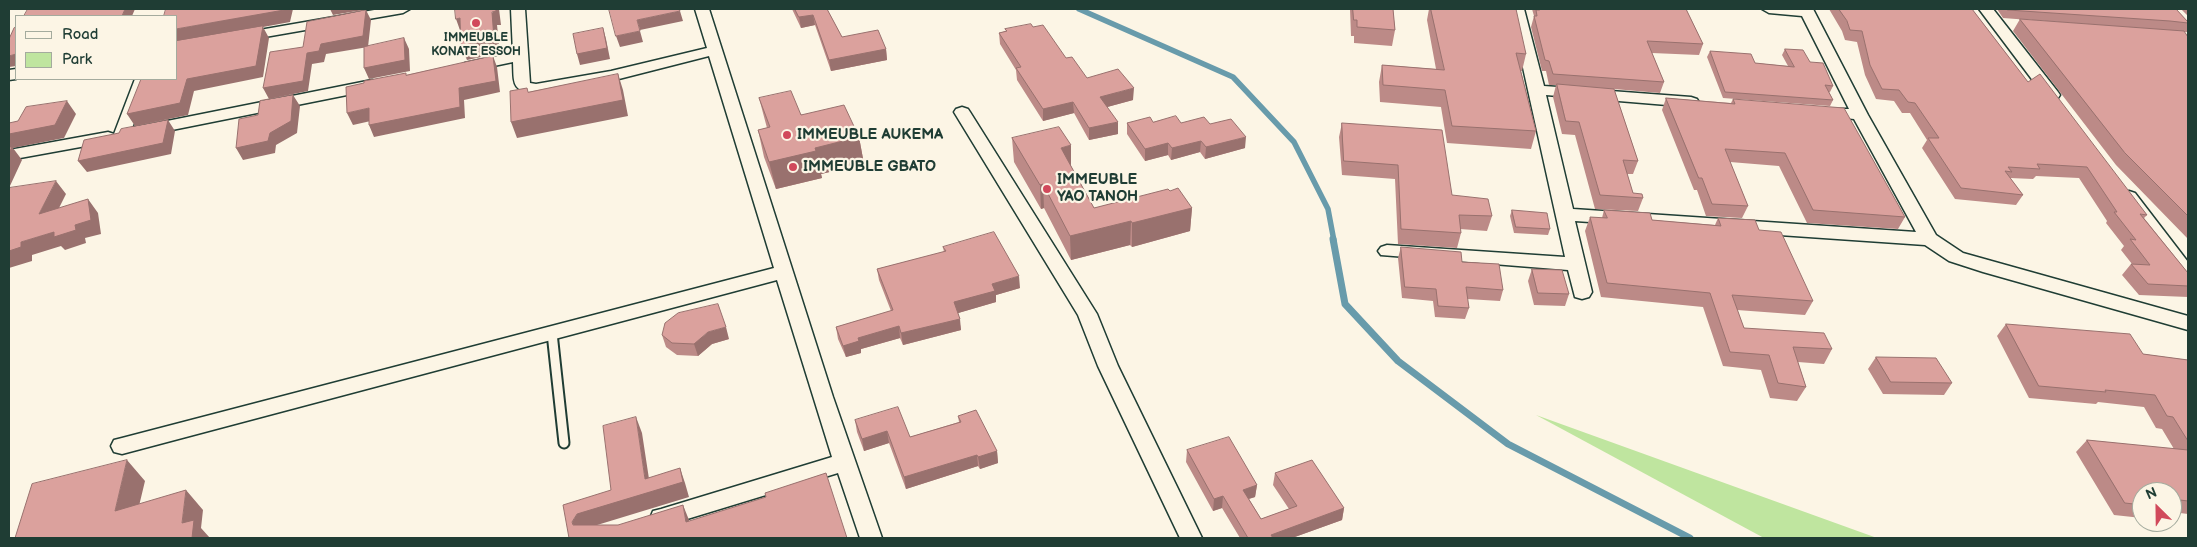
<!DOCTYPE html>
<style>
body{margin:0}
#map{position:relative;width:2197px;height:547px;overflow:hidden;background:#fcf5e5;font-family:"Balsamiq Sans",sans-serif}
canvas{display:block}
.frame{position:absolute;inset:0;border:10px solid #1f3d34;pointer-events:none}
.legend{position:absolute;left:15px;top:15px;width:162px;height:65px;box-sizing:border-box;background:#fcf5e5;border:1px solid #a4ab9e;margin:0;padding:6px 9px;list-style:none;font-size:15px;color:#1f3d34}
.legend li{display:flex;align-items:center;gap:10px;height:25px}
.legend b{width:25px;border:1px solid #a4ab9e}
.north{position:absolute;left:2132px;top:482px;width:50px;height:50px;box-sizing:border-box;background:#fcf5e5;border:1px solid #a4ab9e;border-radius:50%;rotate:337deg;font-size:14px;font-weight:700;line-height:20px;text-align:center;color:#1f3d34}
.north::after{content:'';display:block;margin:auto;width:18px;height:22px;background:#d1495b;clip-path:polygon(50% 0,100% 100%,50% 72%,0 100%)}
</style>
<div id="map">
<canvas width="2197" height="547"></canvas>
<div class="frame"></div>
<ul class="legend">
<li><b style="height:6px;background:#fcf5e5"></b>Road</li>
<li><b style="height:14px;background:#bfe59f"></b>Park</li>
</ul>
<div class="north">N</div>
</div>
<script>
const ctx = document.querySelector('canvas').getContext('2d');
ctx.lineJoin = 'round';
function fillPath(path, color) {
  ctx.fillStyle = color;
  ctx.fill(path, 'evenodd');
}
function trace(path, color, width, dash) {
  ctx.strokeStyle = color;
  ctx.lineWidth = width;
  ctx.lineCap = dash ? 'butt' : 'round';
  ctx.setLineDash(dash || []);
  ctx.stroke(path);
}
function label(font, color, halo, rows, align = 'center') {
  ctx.font = font + ' "Balsamiq Sans",sans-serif';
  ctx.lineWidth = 4.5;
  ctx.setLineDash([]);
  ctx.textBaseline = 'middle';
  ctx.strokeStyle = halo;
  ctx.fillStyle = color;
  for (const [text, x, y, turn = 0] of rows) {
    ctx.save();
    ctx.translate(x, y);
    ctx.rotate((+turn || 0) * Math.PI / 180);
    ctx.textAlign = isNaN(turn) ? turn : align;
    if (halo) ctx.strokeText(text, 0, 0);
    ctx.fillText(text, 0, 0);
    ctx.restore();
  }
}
const green = new Path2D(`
 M1536 415 1877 538H1764Z`);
const streamFar1 = new Path2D(`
 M1079 9 1233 77 1294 142 1328 209 1334 241`);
const stream = new Path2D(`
 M1333 239 1345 304 1398 361 1508 444 1690 538`);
const service = new Path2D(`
 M552 333 564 443`);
const minor = new Path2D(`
 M380 9H410L403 13 242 41 237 40 235 37 237 34 242 33Z
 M511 9H525L530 83 536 84 611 71 707 48 695 9H709L833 397 882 538H860L838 473 661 527 653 525 650 518 653 511 661 509 832 457 777 280 122 454 114 452 111 446 114 440 122 438 774 268 709 56 611 81 536 94C511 91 514 83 513 62L470 71 465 69 462 66 465 63 513 53Z
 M1510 9H1524L1544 86 1691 97 1697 99 1699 102 1697 105 1691 107 1546 95 1573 209 1916 232 1854 119 1817 115 1815 112 1817 109H1849L1802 16 1769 13 1762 9H1813L1868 115 1936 235 1963 253 2188 316V330L1983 272 1949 261 1925 245 1575 221 1592 292 1589 297 1582 299 1575 297 1568 270 1381 255 1378 251 1381 247 1387 245 1565 257Z
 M1979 9H1993L2058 92 2060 95 2058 98H2046Z
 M16 69V79L9 80V70Z
 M135 79H151L132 128 372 80 378 82 380 85 378 88 372 90 122 140 116 138 108 142 9 160V150L108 132 114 134Z
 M962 107 968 109 970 112 1097 314 1118 366 1202 538H1180L1098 366 1078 315 954 112 956 109Z
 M2129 191 2135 193 2188 262V281L2181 280 2123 201 2120 197 2123 193Z`);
const wall = new Path2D(`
 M792 9H827L842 37 886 49 887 60 831 71 815 25 801 28Z
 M1350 9H1393L1395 30 1392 46 1354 43V36H1351Z
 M1429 9H1511L1526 54 1522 71H1521L1536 131 1531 149 1447 143 1441 107 1380 102 1379 82 1382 65 1436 69 1427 20Z
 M1532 9H1686L1703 44 1699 55 1652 53 1664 82 1660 93 1614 89 1638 161 1633 174H1627L1633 193 1643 198 1638 211 1595 209 1575 135 1562 134 1553 97 1556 85H1549L1546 71H1542L1531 27 1534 16Z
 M1829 9H1972L2028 82 2147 215 2144 218 2188 273V297L2139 295 2122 275 2131 264H2132L2121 250 2124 246 2106 223 2107 221 2079 178 2036 176 2033 179 2010 178 2023 195 2016 205 1955 199 1922 148 1927 140 1910 113H1902L1894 101 1876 99 1865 75 1857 42 1845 40 1842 31Z
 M1997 9H2176L2188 22V32H2184L2188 37V239L2116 165 2013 31 2020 19 2174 31 2003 18Z
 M2181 9H2188V16Z
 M1033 27 1087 78 1133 100 1107 107 1118 134 1089 140 1074 113 1043 121 1017 80 1016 70 1000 44 999 33 1006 31 1005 29Z
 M1785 49 1810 62 1833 86 1830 92H1829L1833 100 1830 106 1723 98 1707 57 1710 51 1755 63 1788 66 1782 55Z
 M759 98 859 137 864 164 821 174 822 178 776 189 764 157 758 130 767 128Z
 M1666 98 1731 103 1733 99 1905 217 1898 229 1807 223 1779 166 1730 162 1748 206 1742 218 1706 216 1697 190H1694L1662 110Z
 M1153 122 1210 124 1245 148 1205 159 1200 152 1171 160 1168 155 1145 161 1127 134V123Z
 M1342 123 1452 195 1492 216 1487 231 1460 229 1461 233 1457 248 1398 244 1395 179 1342 175 1339 137Z
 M1012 138 1071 166 1094 208 1170 191 1192 208 1190 231 1132 247 1130 245 1071 260 1044 208 1041 209 1014 162Z
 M1512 210 1550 229 1548 235 1514 233 1510 216Z
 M1604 210 1652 220 1715 225 1718 218 1759 230 1813 301 1805 315 1737 310 1744 328 1832 349 1824 364 1798 362 1806 387 1797 401 1770 398 1761 370 1723 366 1703 307 1601 297 1585 231 1590 217 1602 218Z
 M943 247 1020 288 996 295V302L958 313 961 330 903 345 900 338 861 349V353L846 357 838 339 836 327 891 311 879 280 877 269 944 252Z
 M1401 247 1462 262 1503 290 1500 301 1467 299 1469 308 1465 319 1435 317 1433 301 1402 298 1398 258Z
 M1532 269 1569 294 1565 306 1534 305 1528 281Z
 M2006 324 2143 354 2188 360V514L2172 512V492H2142V518L2114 515 2076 452 2087 440 2174 449 2162 429 2156 428 2144 407 2098 402 2096 404 2029 398 1997 336Z
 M662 335 729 339 712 344 698 356 677 355 666 347Z
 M1876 357 1952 383 1944 395 1883 394 1868 369Z
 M958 416 997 451 998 463 980 469 978 466 906 489 889 443 864 451 857 432 855 420 910 437 959 422Z
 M1187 450 1257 485 1255 497 1249 499 1261 519 1289 509 1273 485 1275 473 1344 508 1342 520 1292 538H1240L1222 508 1213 511 1186 462Z`);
const shadedWall = new Path2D(`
 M125 9H135L132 16H122Z
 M285 9H293L290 22 263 27 269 38 263 77 194 91 188 115 135 126 127 114 176 42V29Z
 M330 9H369L333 15Z
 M496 9H499L501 25H497L500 53 467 60 461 46Z
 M366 10 371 20 368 47 326 54 324 62 312 64 308 91 269 99 263 88 307 53Z
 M680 11 683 21 640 30 637 20Z
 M813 15 815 25 801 28 799 17Z
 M460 18 461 33 456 19Z
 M603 28 606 39 610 59 580 65 577 54Z
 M640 31 643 42 620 47 616 36Z
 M404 38 409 49 410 71 369 79 364 68Z
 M886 49 887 60 831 71 829 60Z
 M16 54V66L9 67V56Z
 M493 56 497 67 500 92 464 100 465 118 374 137 369 125 459 88Z
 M618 74 623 90 628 116 517 138 511 122Z
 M1134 88 1133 100 1100 109V97Z
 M293 95 300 106 297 133 276 145 275 153 243 160 236 148 270 133Z
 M67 101 76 114 64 138 13 148 22 160 9 188V134Z
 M1073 102 1074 113 1043 121V109Z
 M369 108 375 120 353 125 347 113Z
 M168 120 175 131 171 154 87 172 78 161Z
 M1118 122V134L1089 140V128Z
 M859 137 864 164 821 174 822 178 776 189 769 162 815 148Z
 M1246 137 1245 148 1205 159 1206 147Z
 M1201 141 1200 152 1171 160 1172 148Z
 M1168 143V155L1145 161V149Z
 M1071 145V169L1061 148Z
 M56 181 66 194 49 228 39 214Z
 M1043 184 1044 208 1041 209 1040 185Z
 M88 199 98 213 101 234 85 238 86 243 65 250 61 246 32 255V261L9 268V251L21 242 75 225Z
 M1192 208 1190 231 1132 247V223Z
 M1131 221 1130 245 1071 260 1070 236Z
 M1019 276 1020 288 996 295V302L955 314 954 302 992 284Z
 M960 319 961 330 903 345 901 333Z
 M899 326 900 338 861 349V353L846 357 843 346 858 338Z
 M726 327 729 339 712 344 698 356 694 344 708 332Z
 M636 417 642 433 651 492 680 468 685 483 689 497 584 529 579 537 572 522 577 514 645 479Z
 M887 431 889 443 864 451 862 439Z
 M997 451 998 463 980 469 978 457Z
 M977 455 978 466 906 489 904 477Z
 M127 460 145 481 133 531 115 511Z
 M1257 485 1255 497 1241 501 1243 490Z
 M186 490 203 510 201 528 210 538H192L182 523Z
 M1223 496 1222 508 1213 511 1214 499Z
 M683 505 689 520 692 537 686 522Z
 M1344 508 1342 520 1292 538H1270L1271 535Z`);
const building = new Path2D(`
 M28 9H125L122 16H24Z
 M166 9H285L284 10 176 29V16H164Z
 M455 9H496V11L492 12 494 39 461 46 460 18 456 19Z
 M609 9H679L680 11 637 20 640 31 616 36Z
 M795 9H827L842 37 878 30 886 49 829 60 813 15 799 17Z
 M1353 9H1393L1395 30 1357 27V20H1354Z
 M1431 9H1516L1526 54 1516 53 1536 131 1452 126 1445 90 1383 85 1382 65 1444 70Z
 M1538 9H1686L1703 44 1647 41 1664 82 1553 74 1549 61 1545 60 1534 16H1537L1536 10H1539Z
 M1839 9H1972L2028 82 2040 74 2147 215 2140 214 2188 273V286L2148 284 2131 264 2150 265 2130 239 2136 240 2114 212H2117L2087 167 2037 164 2040 169 2008 167 2012 172 2005 171 2023 195 1961 188 1928 138H1939L1915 103 1908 102 1899 90 1882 89 1870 65 1862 31 1850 30 1847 21Z
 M2007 9H2176L2188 22V23L2170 21 2008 10Z
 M366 10 363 36 321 44 319 51 307 53 303 81 263 88 270 52 303 47 307 22Z
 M2020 19 2184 31 2188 37V216L2125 153Z
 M1031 24 1033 27 1043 25 1066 58 1072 57 1087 78 1118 69 1134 88 1100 97 1118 122 1089 128 1073 102 1043 109 1016 68 1021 67 999 33 1007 31 1005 29Z
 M263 26 256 66 187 79 180 103 127 114 141 79H176V41Z
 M16 27V54L9 56V39L14 28Z
 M603 28 607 48 577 54 573 34Z
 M404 38 405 60 364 68V47Z
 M1785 49 1803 50 1810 62 1823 63 1833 86 1825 85 1833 100 1725 92 1710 51 1751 54 1755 63 1794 67Z
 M493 56 496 81 459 88 460 107 369 125V108L347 113 346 87 364 83V81L406 73V75Z
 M618 74 623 100 511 122 510 91 527 88 528 92Z
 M1557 84 1614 89 1638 161 1623 160 1633 193 1642 194 1643 198 1600 195 1579 122 1566 121Z
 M791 91 801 115 844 105 859 137 815 148 816 151 769 162 758 130 770 127 759 98Z
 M293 95 291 121 270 133 268 141 236 148 239 119 258 115 260 101Z
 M1666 98 1735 104 1733 99 1844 108 1905 217 1813 210 1785 153 1725 149 1748 206 1712 204 1702 178H1699Z
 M67 101 55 125 9 134V123L18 121 26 107Z
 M1176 116 1181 123 1204 117 1210 124 1231 119 1246 137 1206 147 1201 141 1172 148 1168 143 1145 149 1127 123 1150 117 1153 122Z
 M168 120 163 143 78 161 84 140 119 133 121 129Z
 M1342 123 1442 130 1452 195 1488 199 1492 216 1459 215 1461 233 1401 229 1398 165 1344 161Z
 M1059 127 1071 145 1061 148 1094 208 1168 189 1170 191 1178 188 1192 208 1132 223 1131 221 1070 236 1043 184 1040 185 1012 138Z
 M9 147H12L9 153Z
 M56 181 39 214 88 199 91 220 75 225 76 230 54 237V232L21 242V247L9 251V188Z
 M1512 210 1547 213 1550 229 1516 227Z
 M1604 210 1650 213 1652 220 1721 226 1718 218 1755 220 1759 230 1781 232 1813 301 1732 295 1744 328 1824 333 1832 349 1793 347 1806 387 1778 383 1769 355 1730 352 1710 293 1607 283 1590 217 1607 218Z
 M994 232 1019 276 992 284 995 291 954 302 960 319 901 333 899 326 858 338 859 341 843 346 836 327 893 310 877 269 946 251 943 247Z
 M1401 247 1461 252 1462 262 1499 264 1503 290 1466 287 1469 308 1438 306 1436 289 1405 287Z
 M1532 269 1562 270 1569 294 1538 293Z
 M718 304 726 327 708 332 694 344 672 343 662 335 665 323 678 313Z
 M2006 324 2130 334 2143 354 2188 360V441L2173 417 2167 416 2155 395 2105 390 2106 392 2039 386Z
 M1876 357 1936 358 1952 383 1891 382Z
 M898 407 910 437 961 422 958 416 976 410 997 451 978 457 977 455 904 477 887 431 862 439 855 420Z
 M636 417 645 479 680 468 683 482 577 514 572 522 573 525H618L683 505 686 522 766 497 765 493 826 473 847 538H569L563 505 611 490 603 426Z
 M1229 437 1257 485 1243 490 1261 519 1297 506 1275 473 1312 460 1344 508 1271 535 1273 538H1248L1223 496 1214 499 1187 450Z
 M2087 440 2188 450V501L2172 499V492H2142V505L2125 503Z
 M127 460 115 511 186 490 182 523 194 520 192 538H15L32 484Z`);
const markers = [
 [476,23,5,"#d1495b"],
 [787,135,5,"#d1495b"],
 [793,167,5,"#d1495b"],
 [1047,189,5,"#d1495b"]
];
const farPoinames = [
 ["IMMEUBLE",476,38],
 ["KONATE ESSOH",476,52]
];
const poiNames = [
 ["IMMEUBLE AUKEMA",797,135],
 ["IMMEUBLE GBATO",803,167],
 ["IMMEUBLE",1057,180],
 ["YAO TANOH",1057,197]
];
fillPath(green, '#bfe59f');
trace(streamFar1, '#689bab', 5.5);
trace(stream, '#689bab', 7);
trace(service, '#1f3d34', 13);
trace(minor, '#1f3d34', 3);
trace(service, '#fcf5e5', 9);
fillPath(minor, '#fcf5e5');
fillPath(wall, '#bc8a87');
fillPath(shadedWall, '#99716e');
fillPath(building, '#dba19d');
trace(building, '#99716e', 1);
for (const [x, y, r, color] of markers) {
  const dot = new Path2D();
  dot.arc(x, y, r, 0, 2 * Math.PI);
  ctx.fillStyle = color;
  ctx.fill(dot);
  trace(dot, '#fcf5e5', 2);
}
label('bold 12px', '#1f3d34', '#fcf5e5', farPoinames);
label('bold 15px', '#1f3d34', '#fcf5e5', poiNames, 'left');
</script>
